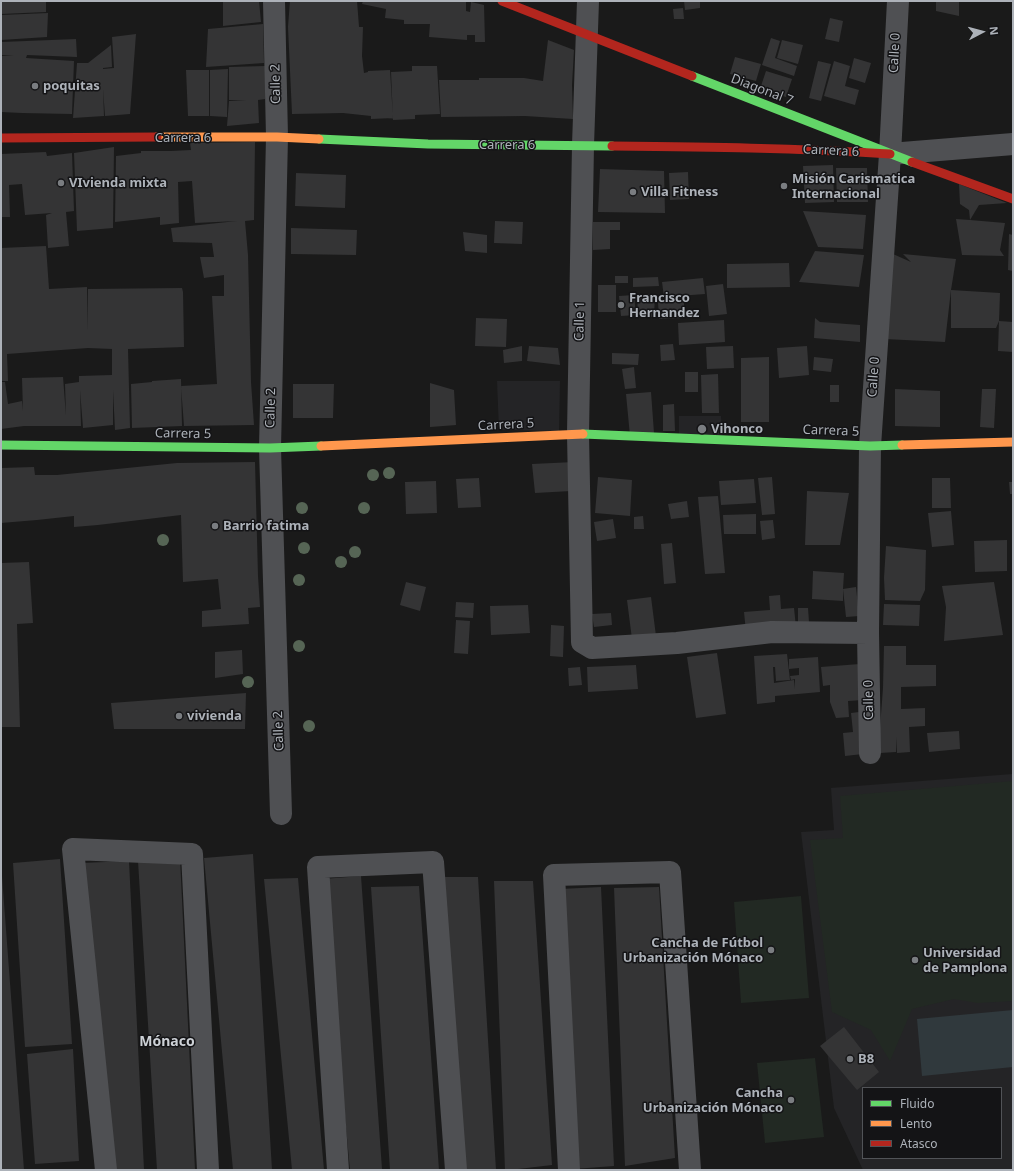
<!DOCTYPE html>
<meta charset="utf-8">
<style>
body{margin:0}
#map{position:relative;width:1014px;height:1171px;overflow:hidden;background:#1a1a1a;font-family:"Noto Sans",sans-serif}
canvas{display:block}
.frame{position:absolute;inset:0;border:2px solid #adb2b9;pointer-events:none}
.legend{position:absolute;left:862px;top:1087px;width:140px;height:72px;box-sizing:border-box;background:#141416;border:1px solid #515357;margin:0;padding:5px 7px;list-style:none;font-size:12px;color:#adb2b9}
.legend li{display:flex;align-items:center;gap:8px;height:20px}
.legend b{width:20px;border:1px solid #515357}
.north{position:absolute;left:962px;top:12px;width:40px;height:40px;-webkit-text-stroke:3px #141416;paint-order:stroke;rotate:84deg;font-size:11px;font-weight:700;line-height:16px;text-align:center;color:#adb2b9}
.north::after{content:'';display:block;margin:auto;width:14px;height:18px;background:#adb2b9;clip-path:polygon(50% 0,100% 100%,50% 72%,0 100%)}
</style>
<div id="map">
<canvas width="1014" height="1171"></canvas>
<div class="frame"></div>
<ul class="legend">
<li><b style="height:5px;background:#63d668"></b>Fluido</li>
<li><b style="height:5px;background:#ff974d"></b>Lento</li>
<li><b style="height:5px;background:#b3261e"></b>Atasco</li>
</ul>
<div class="north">N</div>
</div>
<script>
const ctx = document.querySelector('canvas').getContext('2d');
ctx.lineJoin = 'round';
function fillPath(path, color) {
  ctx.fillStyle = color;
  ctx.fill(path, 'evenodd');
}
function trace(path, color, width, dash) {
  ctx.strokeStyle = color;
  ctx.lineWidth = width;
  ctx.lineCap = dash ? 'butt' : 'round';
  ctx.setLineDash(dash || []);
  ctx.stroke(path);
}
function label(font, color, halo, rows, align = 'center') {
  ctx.font = font + ' "Noto Sans",sans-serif';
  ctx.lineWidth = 3;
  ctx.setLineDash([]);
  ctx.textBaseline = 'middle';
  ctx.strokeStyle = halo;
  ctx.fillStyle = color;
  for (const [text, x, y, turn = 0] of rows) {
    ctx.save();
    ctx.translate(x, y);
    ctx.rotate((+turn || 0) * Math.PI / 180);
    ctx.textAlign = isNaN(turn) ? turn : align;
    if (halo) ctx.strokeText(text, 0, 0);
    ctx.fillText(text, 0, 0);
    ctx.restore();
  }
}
const built = new Path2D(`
 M497 381H560L559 431 499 430Z
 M679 416H721L722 435H679Z
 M1013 774V1170H863L834 1108 801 832 834 830 831 788ZM863 1088H1001V1158H863Z`);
const green = new Path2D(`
 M1013 781V1001L978 1003 954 999 912 1009 890 1061 871 1030 832 1012 810 840 843 838 840 796Z
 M801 896 809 998 741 1003 734 902Z
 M815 1058 824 1137 765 1143 757 1063Z`);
const water = new Path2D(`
 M1013 1010V1067L922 1076 917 1019Z`);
const building = new Path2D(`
 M1 1H46V12L1 14Z
 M223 1H259L261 22 223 26Z
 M290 1H357L359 27H363L362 56 364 73 368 72V71L390 70 393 118 371 119V116L343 113 292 114 288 27Z
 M363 1H460L466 2V11L470 12 471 2 484 5 485 42H475V35H467V24V40L429 37 430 24H404V20L385 18 386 9 362 4Z
 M684 1H700V8L685 10Z
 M936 1H959V16L936 11Z
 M683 8 684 19H674L673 9Z
 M48 13 47 37 1 40V15Z
 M830 18 843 21 839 42 825 39Z
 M263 24 264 63 206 67 208 29Z
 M136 34 130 114 105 116 103 89 104 116 73 118 77 63H88L111 45 112 67 103 68V69L114 68 112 37Z
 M771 38 780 41 775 58 797 66 794 76 762 65Z
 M76 39 77 57 27 55 26 58 74 61 72 114 22 113 1 112V56L14 55H1V42Z
 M548 40 574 50 572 85 573 119 525 116 441 117 439 80H479V78H524L543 81Z
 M782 40 803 45 798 64 777 58Z
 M735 57 761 64 756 81 730 74Z
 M854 58 871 63 865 83 849 78Z
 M818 61 831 64 821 101 809 98Z
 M834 61 850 66 845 86 859 90 855 105 824 96Z
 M265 66V99L258 100 259 123 227 126 229 101 246 100H229V67Z
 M412 66H437L440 114 415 115V119L393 120 391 72 412 71Z
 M228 69 227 117 210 116V70Z
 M186 70H209V116H188Z
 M766 71 792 79 786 97 760 89Z
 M255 142 254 220 245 221 248 255 251 382 254 425 184 426 181 386 217 384 212 296H224V275L204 278 200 257H214L212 243 173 242 171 228 237 221 195 223 192 181 178 182 179 223 160 225V217L115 222 116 156 141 153V151H171L191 150 190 143Z
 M114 147 113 228 77 231 74 153Z
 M46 152 47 156 72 153 74 211 66 212 69 246 48 248 46 215 52 213 25 215 22 184 9 185 10 217H1V154Z
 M833 165 834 202 805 203 803 166Z
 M836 168H867L868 202H837Z
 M600 169 664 171 665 213 598 212Z
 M688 172 689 199 670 200 669 173Z
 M296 173 346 175 345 208 295 206Z
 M959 184 1007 203 979 205 970 220 1005 223 1000 250 1004 256 962 255 956 219 970 220 969 210 960 204Z
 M803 211 866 215 863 249 818 247Z
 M495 221 523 222 522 244 494 243Z
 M593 222H620V230H610V249L593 250Z
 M291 228 357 230 356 255 291 254Z
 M463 232 487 235V253L465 251Z
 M1009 234 1013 235V271L1008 270Z
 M46 246 49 289 87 287 88 331V289L182 288 183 292 184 347 128 349 130 428 115 430 113 390V425L83 428 80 390 81 426H24L1 429V382H5L8 404 22 401 23 411 22 378 63 377 66 416 65 384 79 382V376L112 375V349L88 348 7 354 8 381H1V248Z
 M815 251 864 255 859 287 799 282Z
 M893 254 911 262 903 254 956 259 951 290 1000 293 999 321 996 328H951V290L945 342 885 339Z
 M789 263 790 287 727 288V264Z
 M615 276H628V283H615Z
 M658 277 659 286 633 287V278Z
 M703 278 705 294 664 297 662 282Z
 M723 284 727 314 709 316 706 286Z
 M598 285H616V312H598Z
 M638 294H655L654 317 637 316Z
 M634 295 636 315 621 316 619 296Z
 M684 301V318L659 319 658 302Z
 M476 318 507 319 506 347 475 346Z
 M815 318 820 322 860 325V342L814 338Z
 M724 320 725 342 679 345 678 323Z
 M999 321 1013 322V352L998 351Z
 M673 344 675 360 661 361 660 345Z
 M522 346V361L504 363 503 350Z
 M529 346 558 348 560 365 527 361Z
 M733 346 734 368 707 369 706 347Z
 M807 346 809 375 779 378 777 348Z
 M612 353 639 354 638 365 612 364Z
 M769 357V422H741V358Z
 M814 357 833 359 831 372 813 370Z
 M634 367 636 388 625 389 622 369Z
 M685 372H698V392H685Z
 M718 374 719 413H702L701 375Z
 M181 379 182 426 132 428 131 384 152 382V381Z
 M430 383 454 390 456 425 430 427Z
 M293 384H334L333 418H293Z
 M830 385H839V402H830Z
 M895 389 940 391V427L895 426Z
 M982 389H996L994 428 980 427Z
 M651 392 654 433 630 436 626 394Z
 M674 404 675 431H663V405Z
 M255 462 258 576 260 607 248 608 249 624 202 627V611L221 609 218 579 183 582 181 515 98 525 74 527V516L37 520 1 523V468L34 467 35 475H57L177 463Z
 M574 462 571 491 535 493 532 464Z
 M598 477 632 480 630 516 595 513Z
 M772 477 775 514 762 515 758 478Z
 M479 478 481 507 458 508 456 479Z
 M932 478H950L951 508H932Z
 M754 479 756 503 721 505 719 481Z
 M436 481 437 513 406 514 405 482Z
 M1009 482H1013V494H1010Z
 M807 491 849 493 840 545H805Z
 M718 496 725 573 705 574 698 497Z
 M687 501 689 517 671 519 668 504Z
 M951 511 954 545 932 547 928 513Z
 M756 514V534H724L723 515Z
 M643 516 644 529H634V517Z
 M613 519 616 538 597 541 594 522Z
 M773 520 775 538 762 540 760 521Z
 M1007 540V571L975 572 974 541Z
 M672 543 676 583 664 584 661 544Z
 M886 546 926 550 925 590 920 601 885 600 884 578Z
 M29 562 33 623 17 624 20 727H1V563Z
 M813 571 844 573 843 589 856 587 859 616 846 617 843 589V601L812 599Z
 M406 582 426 587 420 611 400 605Z
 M994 582 1003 635 944 641 946 607 942 586Z
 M780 595 781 609 794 608 796 627 746 632 744 612 770 610 769 596Z
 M651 597 656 636 632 639 627 600Z
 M456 602 474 603 473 618 455 617Z
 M884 604 920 605 919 626 883 625Z
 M528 605 530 633 491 635 490 606Z
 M798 608H808L809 622 798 623Z
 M611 613 612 625 594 627 592 614Z
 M456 620 470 621 468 654 454 653Z
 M551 625 564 626 563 657 550 656Z
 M884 646H906V665H936V686L901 687V709L925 708V726L909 727 910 752 897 753 896 737V752L880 753V728L883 688Z
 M242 650 243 674 215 678V652Z
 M717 653 726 714 696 718 687 657Z
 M787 654 790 680 776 681 775 667H773L774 683 794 680 795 689V679L791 680 790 676 799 675V668L789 669V659L818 657 820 692 775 696V702L757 704 754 656Z
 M860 664 862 700 848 701 849 717 836 718 830 702V685L823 686 821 667Z
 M636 665 638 689 588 692 587 667Z
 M580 667 582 685 569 686 568 668Z
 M246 693 245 729H114L111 703Z
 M859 712 863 754 845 756 843 733 853 732 851 713Z
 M959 731 960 749 929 752 927 733Z
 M253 854 272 1170H233L204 858Z
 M180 858 195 1170H157L138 861Z
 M60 859 72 1044 25 1047 13 863Z
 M129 861 144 1170H114L81 863Z
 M1 876H2L24 1170H1Z
 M361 876 382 1169 375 1170H350L323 879Z
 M439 877H478L496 1170H464Z
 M298 878 324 1170H292L264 879Z
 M494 881H533L552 1165 510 1170H505Z
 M419 886 439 1170H390L371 887Z
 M601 887 614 1166 574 1169 560 889Z
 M659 887 675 1158 625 1166 614 888Z
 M844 1027 879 1072 857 1090 820 1046Z
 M73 1049 79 1161 35 1164 27 1054Z`);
const street = new Path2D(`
 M274 1 277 137 270 448 281 814
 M588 1 583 145 578 434 582 642 592 648 677 643 772 632 868 633
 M890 154 1013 144
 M870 753 868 633 870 446 890 154 898 1
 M106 1170 73 849 192 854 208 1170
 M338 1170 318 867 433 862 456 1170
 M569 1170 554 875 670 872 690 1170`);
const fast = new Path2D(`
 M692 76 912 162
 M319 139 428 144 612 146
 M583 434 870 446 902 445
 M1 445 270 448 321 446`);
const slow = new Path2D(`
 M157 137H277L319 139
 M902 445 1013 442
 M321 446 583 434`);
const jam = new Path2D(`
 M502 1 692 76
 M1 138 157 137
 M612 146C705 147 797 148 890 154
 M912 162 1013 199`);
const trees = [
 [389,473],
 [373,475],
 [302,508],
 [364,508],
 [163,540],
 [304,548],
 [355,552],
 [341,562],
 [299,580],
 [299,646],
 [248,682],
 [309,726]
];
const markers = [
 [35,86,4,"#7a7d81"],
 [61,183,4,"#7a7d81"],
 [784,186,4,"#7a7d81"],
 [633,192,4,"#7a7d81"],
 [621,305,4,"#7a7d81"],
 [702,429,5,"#7a7d81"],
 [215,526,4,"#7a7d81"],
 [179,716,4,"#7a7d81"],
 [771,950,4,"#7a7d81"],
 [915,960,4,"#7a7d81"],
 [850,1059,4,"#7a7d81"],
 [791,1100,4,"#7a7d81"]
];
const streetNames = [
 ["Calle 0",895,53,-87],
 ["Calle 2",276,84,-91],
 ["Diagonal 7",762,90,21],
 ["Carrera 6",183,138],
 ["Carrera 6",507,145],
 ["Carrera 6",831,151,3],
 ["Calle 1",580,321,-89],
 ["Calle 0",874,377,-86],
 ["Calle 2",271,408,-89],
 ["Carrera 5",506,425,-3],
 ["Carrera 5",831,431,2],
 ["Carrera 5",183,434,1],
 ["Calle 0",869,700,-91],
 ["Calle 2",279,731,-92]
];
const poiNames = [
 ["poquitas",43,86],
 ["Misión Carismatica",792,179],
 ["Internacional",792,194],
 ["VIvienda mixta",69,183],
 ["Villa Fitness",641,192],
 ["Francisco",629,298],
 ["Hernandez",629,313],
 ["Vihonco",711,429],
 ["Barrio fatima",223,526],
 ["vivienda",187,716],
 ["Cancha de Fútbol",763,943,"right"],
 ["Urbanización Mónaco",763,958,"right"],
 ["Universidad",923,953],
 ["de Pamplona",923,968],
 ["B8",858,1059],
 ["Cancha",783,1093,"right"],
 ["Urbanización Mónaco",783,1108,"right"]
];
const neighbourhoodNames = [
 ["Mónaco",167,1042]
];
fillPath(built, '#242426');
fillPath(green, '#222923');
fillPath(water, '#30393d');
fillPath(building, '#343435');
trace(street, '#4f5053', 22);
trace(fast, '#63d668', 9);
trace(slow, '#ff974d', 9);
trace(jam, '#b3261e', 9);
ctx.fillStyle = '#566555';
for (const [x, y] of trees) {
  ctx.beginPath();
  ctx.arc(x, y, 6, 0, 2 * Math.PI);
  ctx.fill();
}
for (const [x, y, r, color] of markers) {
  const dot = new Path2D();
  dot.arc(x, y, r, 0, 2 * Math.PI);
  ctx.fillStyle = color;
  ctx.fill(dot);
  trace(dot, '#141416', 1.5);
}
label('13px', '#adb2b9', '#141416', streetNames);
label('bold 13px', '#adb2b9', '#141416', poiNames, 'left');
label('bold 14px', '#cdd1d6', '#141416', neighbourhoodNames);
</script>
